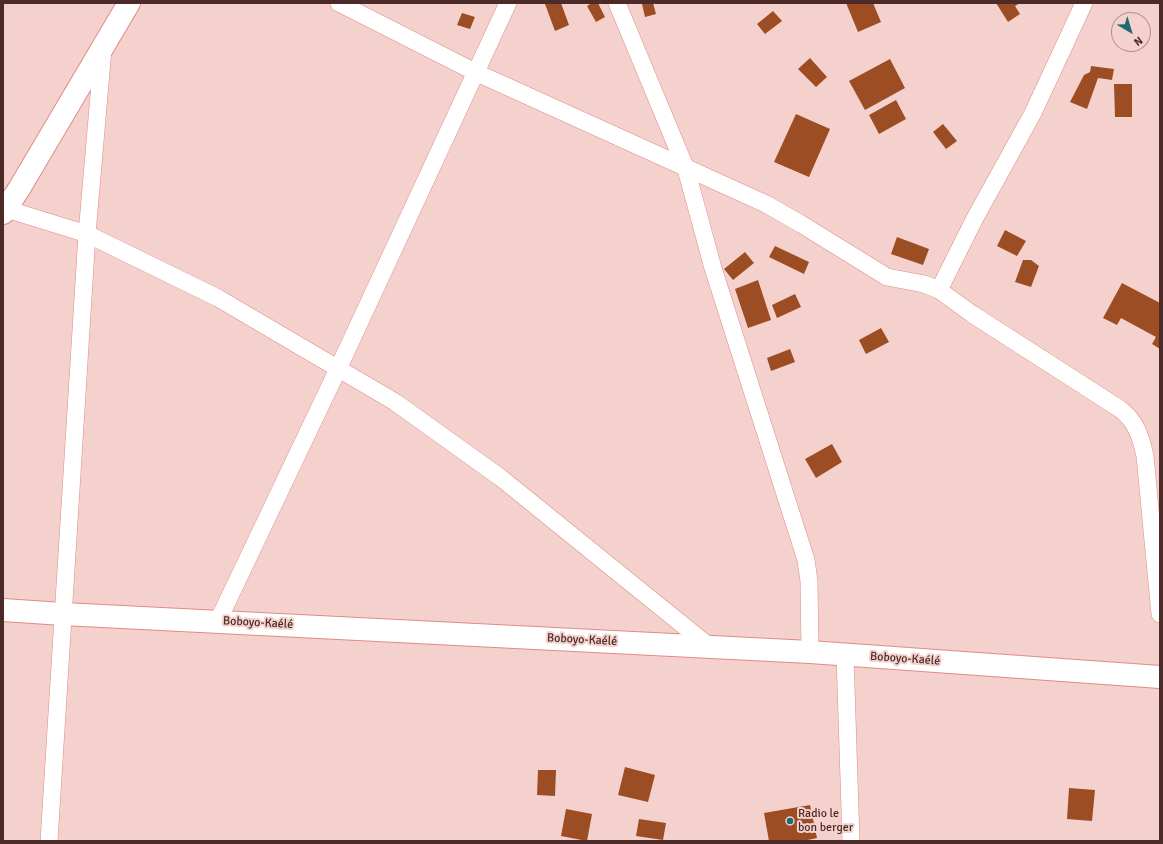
<!DOCTYPE html>
<meta charset="utf-8">
<style>
body{margin:0}
#map{position:relative;width:1163px;height:844px;overflow:hidden;background:#f5d1cd;font-family:Signika,sans-serif}
canvas{display:block}
.frame{position:absolute;inset:0;border:4px solid #4b2a27;pointer-events:none}
.north{position:absolute;left:1111px;top:12px;width:40px;height:40px;box-sizing:border-box;background:#f5d1cd;border:1px solid #b18e8b;border-radius:50%;rotate:142deg;font-size:11px;font-weight:700;line-height:16px;text-align:center;color:#4b2a27}
.north::after{content:'';display:block;margin:auto;width:14px;height:18px;background:#1f6a72;clip-path:polygon(50% 0,100% 100%,50% 72%,0 100%)}
</style>
<div id="map">
<canvas width="1163" height="844"></canvas>
<div class="frame"></div>
<div class="north">N</div>
</div>
<script>
const ctx = document.querySelector('canvas').getContext('2d');
ctx.lineJoin = 'round';
function fillPath(path, color) {
  ctx.fillStyle = color;
  ctx.fill(path, 'evenodd');
}
function trace(path, color, width, dash) {
  ctx.strokeStyle = color;
  ctx.lineWidth = width;
  ctx.lineCap = dash ? 'butt' : 'round';
  ctx.setLineDash(dash || []);
  ctx.stroke(path);
}
function label(font, color, halo, rows, align = 'center') {
  ctx.font = font + ' Signika,sans-serif';
  ctx.lineWidth = 4;
  ctx.setLineDash([]);
  ctx.textBaseline = 'middle';
  ctx.strokeStyle = halo;
  ctx.fillStyle = color;
  for (const [text, x, y, turn = 0] of rows) {
    ctx.save();
    ctx.translate(x, y);
    ctx.rotate((+turn || 0) * Math.PI / 180);
    ctx.textAlign = isNaN(turn) ? turn : align;
    if (halo) ctx.strokeText(text, 0, 0);
    ctx.fillText(text, 0, 0);
    ctx.restore();
  }
}
const building = new Path2D(`
 M547 3H561L569 25 555 31 545 4Z
 M592 3H598L605 17 596 22 587 6Z
 M644 3H653L656 14 645 17 642 4Z
 M846 3H873L881 22 858 32Z
 M996 3H1020L1015 6 1020 14 1008 22Z
 M773 11 782 21 765 34 757 24Z
 M462 13 475 17 470 29 457 25Z
 M810 58 827 77 816 87 798 69Z
 M890 59 905 88 865 110 849 81Z
 M1091 66 1114 69 1112 80 1098 78 1087 109 1070 102 1084 75 1090 72Z
 M1114 84H1132V117H1115Z
 M896 100 906 119 879 134 869 115Z
 M796 114 830 129 809 177 774 162Z
 M943 124 957 141 946 149 933 132Z
 M1005 230 1026 241 1017 256 997 246Z
 M897 237 929 249 923 265 891 254Z
 M775 246 809 262 804 274 769 257Z
 M745 252 754 263 733 280 724 269Z
 M1023 260H1031L1039 266 1031 287 1015 282Z
 M758 280 771 320 748 328 735 289Z
 M1122 283 1160 303V349L1152 344 1156 337 1121 318 1117 325 1103 318Z
 M795 294 801 307 777 318 772 305Z
 M881 328 889 342 866 354 859 340Z
 M790 349 795 362 771 371 767 358Z
 M832 444 842 462 816 478 805 459Z
 M625 767 655 775 648 802 618 795Z
 M538 770H556L555 796 537 795Z
 M1069 788 1095 790 1092 821 1067 819Z
 M810 805 817 838 803 841H769L764 813Z
 M566 809 592 814 587 841 561 836Z
 M639 819 666 823 663 840 636 836Z`);
const street = new Path2D(`
 M339 3 475 72 766 204 801 224 887 277 924 284 939 290 972 314 1120 409C1136 421 1141 437 1145 456L1160 614
 M617 3 686 169 713 268 806 560 809 581 810 652
 M3 208 87 234 218 298 395 402 501 478 710 647
 M939 290 975 218 1033 113 1084 3
 M218 621 338 369 508 3
 M845 655 851 841
 M49 841 87 234 103 49`);
const secondary = new Path2D(`
 M3 213 19 189 129 3
 M3 610 63 614 810 652 1160 677`);
const markers = [
 [790,821,4,"#1f6a72"]
];
const streetNames = [
 ["Boboyo-Kaélé",258,623,3],
 ["Boboyo-Kaélé",582,640,3],
 ["Boboyo-Kaélé",905,659,4]
];
const poiNames = [
 ["Radio le",798,814],
 ["bon berger",798,828]
];
fillPath(building, '#9c4d23');
trace(street, '#de8c85', 18);
trace(secondary, '#de8c85', 24);
trace(street, '#fff', 17);
trace(secondary, '#fff', 22);
for (const [x, y, r, color] of markers) {
  const dot = new Path2D();
  dot.arc(x, y, r, 0, 2 * Math.PI);
  ctx.fillStyle = color;
  ctx.fill(dot);
  trace(dot, '#f5d1cd', 1.5);
}
label('12px', '#4b2a27', '#f5d1cd', streetNames);
label('12px', '#4b2a27', '#f5d1cd', poiNames, 'left');
</script>
